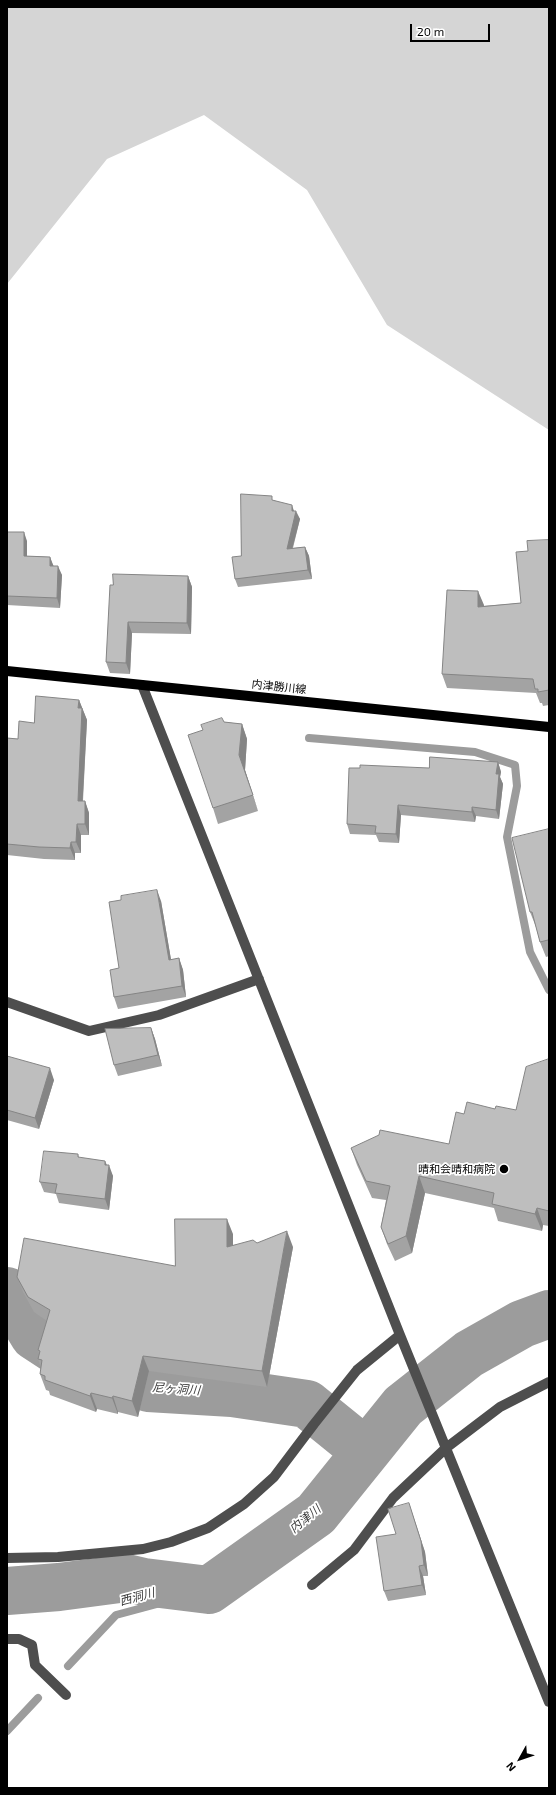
<!DOCTYPE html>
<meta charset="utf-8">
<style>
body{margin:0}
#map{position:relative;width:556px;height:1795px;overflow:hidden;background:#fff;font-family:"Exo 2",sans-serif}
canvas{display:block}
.frame{position:absolute;inset:0;border:8px solid #000;pointer-events:none}
.north{position:absolute;left:500px;top:1739px;width:40px;height:40px;-webkit-text-stroke:3px #fff;paint-order:stroke;rotate:230deg;font-size:11px;font-weight:700;line-height:16px;text-align:center;color:#000}
.north::after{content:'';display:block;margin:auto;width:14px;height:18px;background:#000;clip-path:polygon(50% 0,100% 100%,50% 72%,0 100%)}
.scale{position:absolute;left:410px;top:24px;width:80px;height:18px;box-sizing:border-box;border:2px solid #000;border-top:0;padding-left:5px;font-size:12px;line-height:14px;white-space:nowrap;color:#000;-webkit-text-stroke:3px #fff;paint-order:stroke}
</style>
<div id="map">
<canvas width="556" height="1795"></canvas>
<div class="frame"></div>
<div class="north">N</div>
<div class="scale">20 m</div>
</div>
<script>
const ctx = document.querySelector('canvas').getContext('2d');
ctx.lineJoin = 'round';
function fillPath(path, color) {
  ctx.fillStyle = color;
  ctx.fill(path, 'evenodd');
}
function trace(path, color, width, dash) {
  ctx.strokeStyle = color;
  ctx.lineWidth = width;
  ctx.lineCap = dash ? 'butt' : 'round';
  ctx.setLineDash(dash || []);
  ctx.stroke(path);
}
function label(font, color, halo, rows, align = 'center') {
  ctx.font = font + ' "Exo 2","Noto Sans JP",sans-serif';
  ctx.lineWidth = 3.5;
  ctx.setLineDash([]);
  ctx.textBaseline = 'middle';
  ctx.strokeStyle = halo;
  ctx.fillStyle = color;
  for (const [text, x, y, turn = 0] of rows) {
    ctx.save();
    ctx.translate(x, y);
    ctx.rotate((+turn || 0) * Math.PI / 180);
    ctx.textAlign = isNaN(turn) ? turn : align;
    if (halo) ctx.strokeText(text, 0, 0);
    ctx.fillText(text, 0, 0);
    ctx.restore();
  }
}
const green = new Path2D(`
 M7 7H549V430L387 325 307 190 204 115 107 159 7 284Z`);
const stream = new Path2D(`
 M309 738 475 752 515 765 517 786 507 837 530 952 549 990
 M68 1666 116 1615 209 1590
 M7 1731 38 1698`);
const river = new Path2D(`
 M7 1291 34 1336 63 1355 148 1388 232 1393 307 1404 365 1451
 M7 1591 59 1587 127 1578 144 1582 209 1590 316 1514 403 1406 469 1354 522 1324 549 1314`);
const minor = new Path2D(`
 M142 685 400 1335 549 1702
 M7 1002 89 1031 159 1015 259 979
 M7 1558 58 1557 143 1549 171 1542 208 1528 244 1504 274 1477 314 1424 357 1370 400 1335
 M312 1585 354 1550 393 1498 446 1448 500 1407 549 1382
 M7 1639H19L32 1645 35 1665 66 1695`);
const major = new Path2D(`
 M7 671 549 727`);
const wall = new Path2D(`
 M274 500 294 511 300 519 293 548 305 547 309 556 312 579 238 587 235 579Z
 M7 532 27 541V556L50 557 53 566 62 575 60 608 7 605Z
 M549 540V705L543 706 542 703H540L536 693 447 688 442 674 484 605 483 606 521 603 528 551Z
 M188 576 192 587 191 634 132 633 130 674 110 673 106 662 113 585Z
 M79 700 87 720 83 801H85L89 813V835H81V853H75V860L44 859 7 855V738L18 739 34 723Z
 M224 722 242 724 247 739 245 770 258 811 218 824 213 808 203 730Z
 M498 762 501 772 500 777 503 784 499 819 476 816 475 822 401 815 399 843 379 842 376 835 350 834 347 824 429 768Z
 M549 829V956L546 957 540 942 536 927 530 912Z
 M161 901 171 960 179 958 183 970 186 997 118 1009 114 997 119 968Z
 M151 1028 155 1039 162 1066 118 1076 114 1065Z
 M7 1056 54 1080 39 1129 7 1120Z
 M549 1059V1226L543 1225 542 1231 498 1221 494 1208 425 1193 412 1253 395 1261 387 1244 381 1227 386 1200 372 1198 357 1165 351 1148 449 1144 464 1114 495 1109 516 1110Z
 M78 1154 79 1158 105 1161 107 1165 113 1176 109 1210 59 1203 56 1194 44 1192 40 1182Z
 M233 1234V1245L257 1243 293 1247 267 1387 149 1371 138 1417 118 1412V1414L97 1409 96 1412 50 1395 49 1391 46 1390 40 1374 41 1368 38 1359 39 1354 38 1350 47 1321 34 1312 23 1292 17 1277 175 1266Z
 M412 1514 425 1552 428 1576H423L426 1595 388 1601 384 1591 396 1534Z`);
const shadedWall = new Path2D(`
 M292 505 295 514 296 511 300 519 290 557 287 549 292 511Z
 M24 532 27 541V565L24 556Z
 M305 547 309 556 312 579 308 570Z
 M50 557 54 567 50 566Z
 M58 566 62 575 60 608 57 598Z
 M188 576 192 587 191 634 187 623Z
 M478 591 484 605 483 621 478 607Z
 M128 622 132 633 130 674 126 663Z
 M79 700 87 720 82 812 78 801V708Z
 M242 724 247 739 245 770 258 811 239 755Z
 M498 762 501 772 500 777 503 784 499 819 496 810V774Z
 M85 801 89 813V835L85 824Z
 M398 805 401 815 399 843 396 834Z
 M472 807 476 816 475 822 472 812Z
 M77 824 81 835V853L76 842Z
 M71 842 75 853V860L70 848Z
 M157 890 161 901 173 971 169 960Z
 M179 958 183 970 186 997 182 986Z
 M151 1028 155 1039 162 1066 158 1055Z
 M50 1068 54 1080 39 1129 35 1118Z
 M105 1161 108 1170 109 1165 113 1176 109 1210 105 1199Z
 M419 1176 425 1193 412 1253 406 1236Z
 M537 1208 543 1225 542 1231 535 1214Z
 M227 1219 233 1234V1263L227 1247Z
 M287 1231 293 1247 267 1387 262 1371Z
 M143 1356 149 1371 138 1417 132 1401Z
 M91 1393 97 1409 96 1412 90 1396Z
 M113 1396 118 1412V1414L112 1398Z
 M409 1503 425 1552 428 1576 424 1565Z
 M419 1566 423 1576 426 1595 422 1585Z`);
const building = new Path2D(`
 M241 494 272 496V500L292 505V511H296L287 549 305 547 308 570 235 579 232 557 241 556Z
 M7 532H24V556L50 557V566H58L57 598 7 596Z
 M549 540V690L538 692V689H535L533 679 442 674 447 590 478 591V607L521 603 516 552 528 551 527 541Z
 M113 574 188 576 187 623 128 622 126 663 106 662 110 585H113Z
 M36 696 79 700 78 708H82L78 801H85V824H77L76 842H71L70 848 39 847 7 844V738L18 739 19 721 34 723Z
 M222 718 224 722 242 724 239 755 253 795 213 808 188 735 203 730 201 725Z
 M430 757 498 762 496 774H499L496 810 472 807V812L398 805 396 834 375 833 376 826 347 824 349 768H360V765L429 768Z
 M549 829V942L548 940 540 942 532 912H530L512 838Z
 M157 890 169 960 179 958 182 986 114 997 110 970 119 968 109 902 121 900V896Z
 M151 1028 158 1055 114 1065 105 1029Z
 M7 1056 50 1068 35 1118 7 1110Z
 M549 1059V1211L537 1208 535 1214 492 1204 494 1193 419 1176 406 1236 388 1244 381 1227 390 1186 366 1181 351 1148 379 1135 380 1130 449 1144 456 1112 464 1114 467 1102 495 1109 496 1106 516 1110 526 1067Z
 M44 1151 78 1154V1157L105 1161V1165H109L105 1199 55 1193 57 1184 40 1182Z
 M175 1219H227V1247L253 1240 257 1243 287 1231 262 1371 143 1356 132 1401 113 1396 112 1398 91 1393 90 1396 45 1380V1376L40 1374 42 1360 38 1359 40 1351 38 1350 50 1310 28 1297 17 1277 24 1238 175 1266Z
 M409 1503 421 1541 424 1565 419 1566 422 1585 384 1591 376 1537 396 1534 388 1509Z`);
const markers = [
 [504,1169,5,"#000"]
];
const streetNames = [
 ["内津勝川線",279,687,6]
];
const poiNames = [
 ["晴和会晴和病院",495,1169]
];
const waterNames = [
 ["尼ヶ洞川",176,1389,4],
 ["内津川",305,1519,-40],
 ["西洞川",137,1597,-15]
];
fillPath(green, '#d5d5d5');
trace(stream, '#9c9c9c', 8);
trace(river, '#9c9c9c', 48);
trace(minor, '#4e4e4e', 10);
trace(major, '#000', 10);
fillPath(wall, '#a3a3a3');
fillPath(shadedWall, '#858585');
fillPath(building, '#bebebe');
trace(building, '#858585', 1);
for (const [x, y, r, color] of markers) {
  const dot = new Path2D();
  dot.arc(x, y, r, 0, 2 * Math.PI);
  ctx.fillStyle = color;
  ctx.fill(dot);
  trace(dot, '#fff', 1.5);
}
label('11px', '#000', '#fff', streetNames);
label('11px', '#000', '#fff', poiNames, 'right');
label('italic 12px', '#3d3d3d', '#fff', waterNames);
</script>
